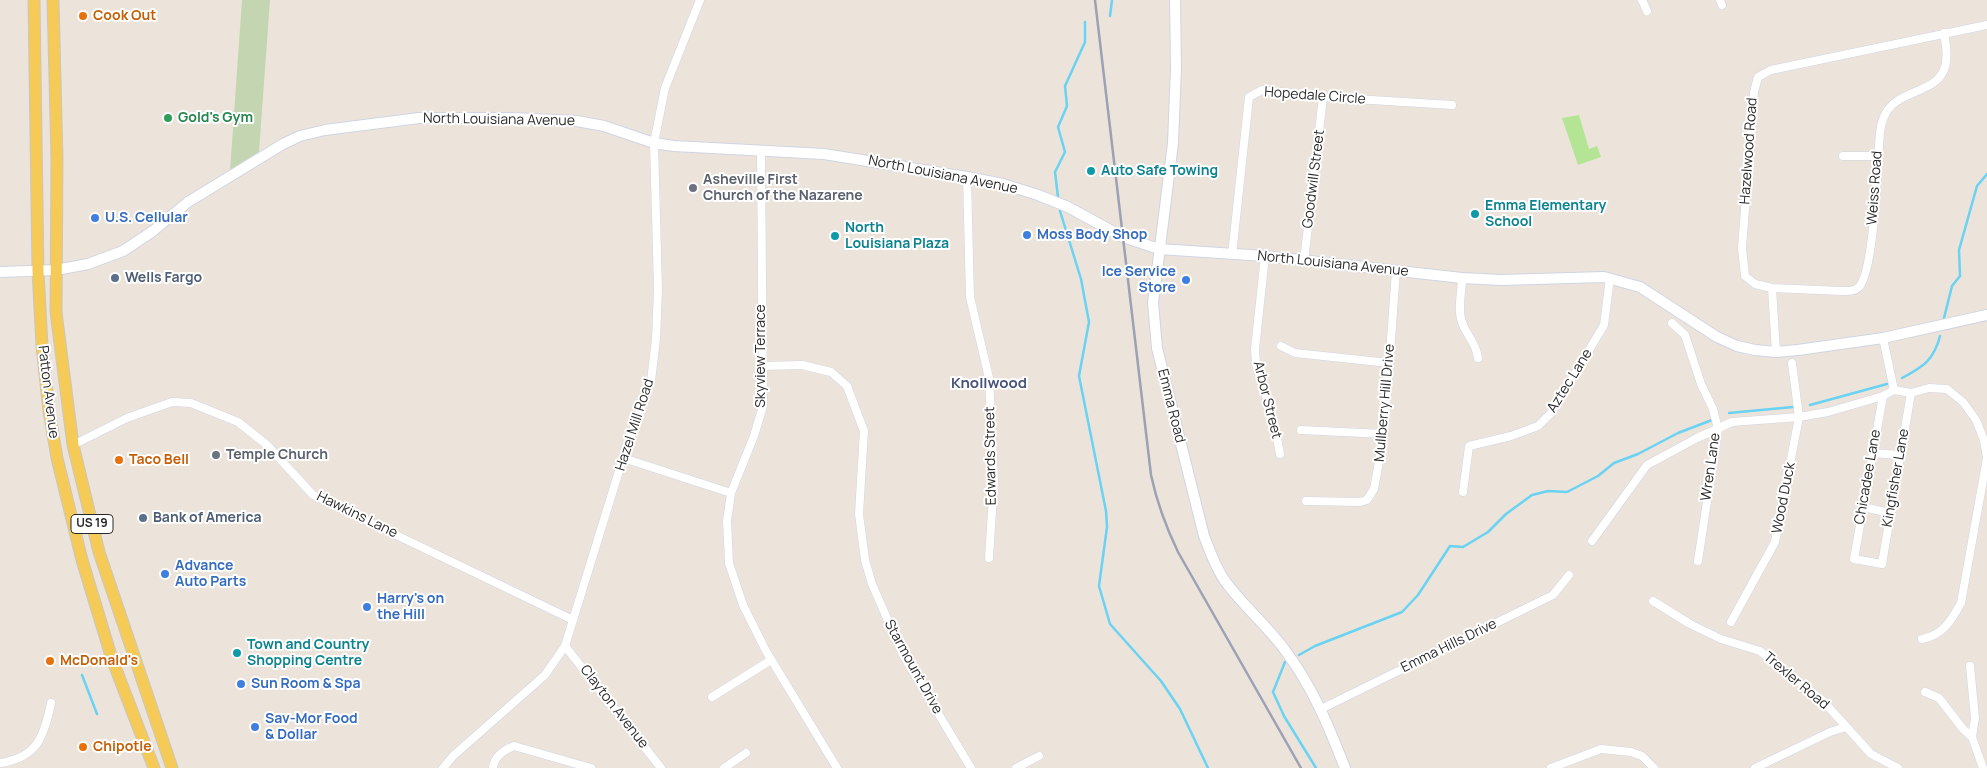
<!DOCTYPE html>
<style>
body{margin:0}
canvas{display:block;background:#ece4da}
</style>
<canvas width="1987" height="768"></canvas>
<script>
const ctx = document.querySelector('canvas').getContext('2d');
ctx.lineJoin = 'round';
function fillPath(path, color) {
  ctx.fillStyle = color;
  ctx.fill(path, 'evenodd');
}
function trace(path, color, width, dash) {
  ctx.strokeStyle = color;
  ctx.lineWidth = width;
  ctx.lineCap = dash ? 'butt' : 'round';
  ctx.setLineDash(dash || []);
  ctx.stroke(path);
}
function label(font, color, halo, rows, align = 'center') {
  ctx.font = font + ' Manrope,sans-serif';
  ctx.lineWidth = 4;
  ctx.setLineDash([]);
  ctx.textBaseline = 'middle';
  ctx.strokeStyle = halo;
  ctx.fillStyle = color;
  for (const [text, x, y, turn = 0] of rows) {
    ctx.save();
    ctx.translate(x, y);
    ctx.rotate((+turn || 0) * Math.PI / 180);
    ctx.textAlign = isNaN(turn) ? turn : align;
    if (halo) ctx.strokeText(text, 0, 0);
    ctx.fillText(text, 0, 0);
    ctx.restore();
  }
}
const green = new Path2D(`
 M1579 115 1589 149 1597 146 1601 157 1578 165 1562 118Z`);
const cemetery = new Path2D(`
 M242 0H270L259 152 230 171Z`);
const stream = new Path2D(`
 M1110 16 1112 0
 M1058 197 1055 172 1065 152 1058 127 1067 106 1065 86 1085 42V22
 M1060 211 1081 279 1089 322 1079 376 1106 511 1107 527 1099 586 1110 624 1161 681 1180 709 1208 768
 M1944 318 1952 286 1960 276 1959 250 1977 186 1987 174
 M1902 378C1923 367 1934 360 1940 336
 M1810 405 1887 384
 M1729 413 1793 407
 M1299 655 1315 646 1402 612 1418 595 1450 546 1463 547 1488 532 1506 514 1532 495 1548 491 1567 492 1598 476 1614 463 1638 454 1678 433 1712 420
 M1285 662 1273 692 1284 716 1316 768
 M82 675 97 714`);
const street = new Path2D(`
 M1642 0 1647 11
 M1720 0 1722 5
 M1944 33C1946 45 1948 56 1945 67 1935 100 1884 84 1880 133 1877 161 1875 269 1859 287 1854 292 1847 291 1841 291L1772 288 1755 284 1745 276 1742 248 1754 92 1758 77 1771 70 1987 25
 M761 151 763 406 754 436 731 493 727 521 729 563 743 605 766 651 837 768
 M1843 156H1878
 M967 177 970 297 989 378 994 481 989 558
 M1232 255 1249 97 1262 90 1323 97 1452 105
 M1265 256 1255 349 1256 364 1274 422 1280 454
 M1304 261 1323 97
 M1462 278C1462 292 1457 309 1462 322 1467 337 1476 342 1478 358
 M1772 288 1776 352
 M1672 323 1685 335 1701 384 1713 409 1718 429 1698 561
 M1883 338 1894 390
 M1281 346 1295 353 1389 363
 M762 366 802 365 831 372 847 386 864 431 859 514 865 560 872 584 903 655 971 768
 M1883 396 1854 559 1882 564 1911 393
 M1301 430 1384 434
 M73 445 127 418 172 402 191 403 238 422 267 445 313 495 573 620
 M1872 453 1900 455
 M623 458 731 493
 M1463 492 1469 446 1511 436 1538 426 1552 412 1604 325 1610 278
 M1306 501 1360 502 1367 500 1374 489 1384 434 1396 271
 M1863 507 1890 513
 M1592 541 1647 465 1697 438 1732 422 1799 417 1828 412 1883 396 1894 390 1911 393 1929 388 1947 389 1963 402 1976 420 1984 440 1987 458 1961 603C1951 621 1943 635 1922 639
 M1653 601 1690 624 1721 639 1760 651 1823 701 1871 754 1898 768
 M1731 622 1775 542 1799 417 1792 363
 M565 646 661 768
 M1970 666 1975 718 1972 737 1983 768
 M1925 692 1939 698 1963 729 1972 737
 M712 697 771 660
 M1321 709 1553 595 1569 575
 M0 763C37 758 44 737 51 703
 M443 768 453 756 545 675 565 646 623 458 651 381 656 339 658 289 654 143 665 88 700 0
 M493 768C494 756 504 750 514 746L591 768
 M724 768 746 753
 M1016 768 1039 756
 M1551 768 1601 749 1631 752 1642 756 1654 768
 M1755 768 1830 732 1846 727`);
const secondary = new Path2D(`
 M1175 0 1176 68 1173 143 1153 303 1157 348 1204 536C1210 551 1215 567 1225 581 1243 606 1269 627 1287 653 1313 688 1329 727 1345 768
 M0 272 56 270 88 264 123 251 153 231 188 202 283 144 300 136 325 130 419 118H513L577 121 604 126 654 143 674 146 824 154 967 177 1003 184 1038 195 1068 207 1123 237 1159 249 1265 256 1462 278 1501 280 1604 277 1640 287 1717 337 1737 346 1755 350 1776 352 1798 350 1883 338 1987 315`);
const primary = new Path2D(`
 M34 0 38 271 42 346 49 411 57 458 82 560 112 659 154 768
 M53 0 57 159 56 312 73 445 99 552 172 768`);
const rail = new Path2D(`
 M1095 0 1151 475C1157 503 1166 527 1178 552L1301 768`);
const markers = [
 [83,16,5,"#e8710a"],
 [168,118,5,"#2e9e5b"],
 [1091,171,5,"#0f9aa8"],
 [693,188,5,"#6b7280"],
 [1475,214,5,"#0f9aa8"],
 [95,218,5,"#3f7fe0"],
 [1027,235,5,"#3f7fe0"],
 [835,236,5,"#0f9aa8"],
 [115,278,5,"#5c6f8a"],
 [1186,280,5,"#3f7fe0"],
 [216,455,5,"#6b7280"],
 [119,460,5,"#e8710a"],
 [143,518,5,"#5c6f8a"],
 [165,574,5,"#3f7fe0"],
 [367,607,5,"#3f7fe0"],
 [237,653,5,"#0f9aa8"],
 [50,661,5,"#e8710a"],
 [241,684,5,"#3f7fe0"],
 [255,727,5,"#3f7fe0"],
 [83,747,5,"#e8710a"]
];
const shields = [
 [92,524,42]
];
const shieldNames = [
 ["US 19",92,524]
];
const foodNames = [
 ["Cook Out",93,16],
 ["Taco Bell",129,460],
 ["McDonald's",60,661],
 ["Chipotle",93,747]
];
const streetNames = [
 ["Hopedale Circle",1315,96,4],
 ["North Louisiana Avenue",499,120,1],
 ["Hazelwood Road",1749,151,-86],
 ["North Louisiana Avenue",943,175,11],
 ["Goodwill Street",1314,179,-83],
 ["Weiss Road",1875,188,-86],
 ["North Louisiana Avenue",1333,264,6],
 ["Skyview Terrace",761,356,-90],
 ["Aztec Lane",1570,381,-58],
 ["Patton Avenue",48,392,83],
 ["Arbor Street",1267,400,76],
 ["Mullberry Hill Drive",1385,403,-85],
 ["Emma Road",1171,406,76],
 ["Hazel Mill Road",635,425,-72],
 ["Edwards Street",991,456,-91],
 ["Wren Lane",1711,467,-82],
 ["Chicadee Lane",1868,477,-80],
 ["Kingfisher Lane",1896,478,-80],
 ["Wood Duck",1784,498,-79],
 ["Hawkins Lane",357,515,26],
 ["Emma Hills Drive",1449,646,-26],
 ["Starmount Drive",913,667,61],
 ["Trexler Road",1796,681,40],
 ["Clayton Avenue",614,707,52]
];
const leisureNames = [
 ["Gold's Gym",178,118]
];
const cultureNames = [
 ["Auto Safe Towing",1101,171],
 ["Emma Elementary",1485,206],
 ["School",1485,222],
 ["North",845,228],
 ["Louisiana Plaza",845,244],
 ["Town and Country",247,645],
 ["Shopping Centre",247,661]
];
const worshipNames = [
 ["Asheville First",703,180],
 ["Church of the Nazarene",703,196],
 ["Temple Church",226,455]
];
const shopNames = [
 ["U.S. Cellular",105,218],
 ["Moss Body Shop",1037,235],
 ["Ice Service",1176,272,"right"],
 ["Store",1176,288,"right"],
 ["Advance",175,566],
 ["Auto Parts",175,582],
 ["Harry's on",377,599],
 ["the Hill",377,615],
 ["Sun Room & Spa",251,684],
 ["Sav-Mor Food",265,719],
 ["& Dollar",265,735]
];
const serviceNames = [
 ["Wells Fargo",125,278],
 ["Bank of America",153,518]
];
const neighbourhoodNames = [
 ["Knollwood",989,384]
];
fillPath(green, '#b3e595');
fillPath(cemetery, '#c4d6b1');
trace(stream, '#6ad2f2', 2.5);
trace(street, '#d0d4e3', 9);
trace(secondary, '#d0d4e3', 12);
trace(primary, '#c7c7c7', 13);
trace(street, '#fff', 8);
trace(secondary, '#fff', 10);
trace(primary, '#f5ca57', 11);
trace(rail, '#9da1b4', 2.5);
for (const [x, y, r, color] of markers) {
  const dot = new Path2D();
  dot.arc(x, y, r, 0, 2 * Math.PI);
  ctx.fillStyle = color;
  ctx.fill(dot);
  trace(dot, '#fff', 2);
}
for (const [x, y, w] of shields) {
  const box = new Path2D();
  box.roundRect(x - w / 2, y - 9.5, w, 19, 4);
  ctx.fillStyle = '#fff';
  ctx.fill(box);
  trace(box, '#292929', 1);
}
label('bold 12px', '#292929', null, shieldNames);
label('bold 14px', '#c56008', '#fff', foodNames, 'left');
label('14px', '#292929', '#fff', streetNames);
label('bold 14px', '#27864d', '#fff', leisureNames, 'left');
label('bold 14px', '#0d838f', '#fff', cultureNames, 'left');
label('bold 14px', '#5b616d', '#fff', worshipNames, 'left');
label('bold 14px', '#366cbe', '#fff', shopNames, 'left');
label('bold 14px', '#4e5e75', '#fff', serviceNames, 'left');
label('bold 15px', '#48537b', '#fff', neighbourhoodNames);
</script>
